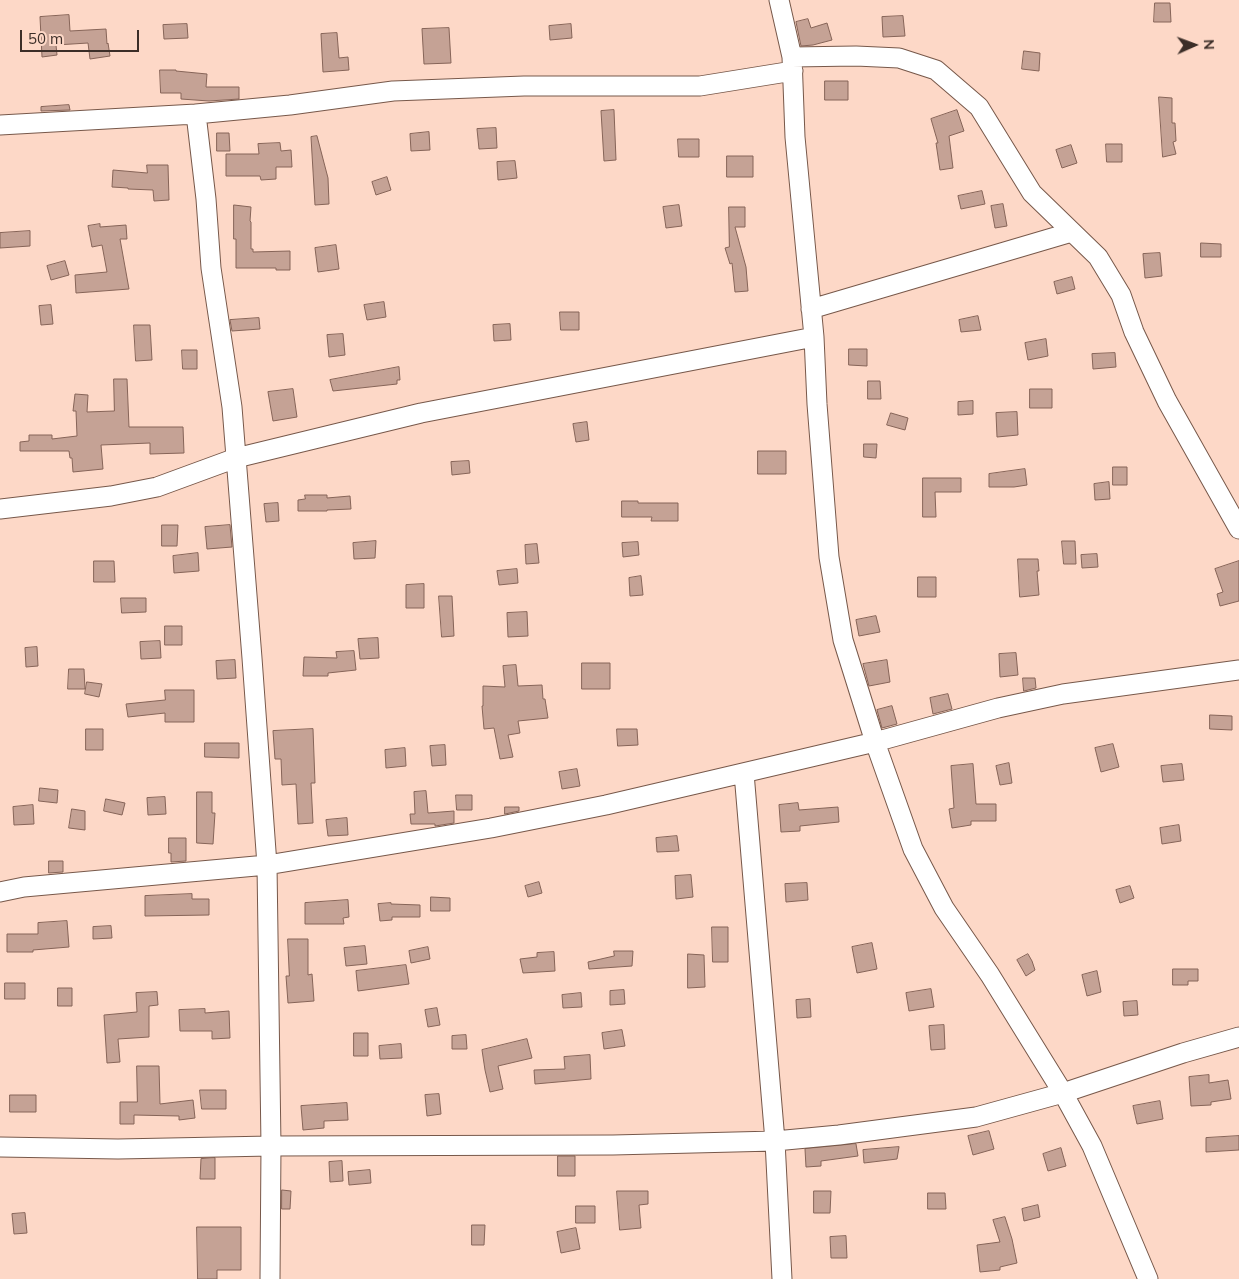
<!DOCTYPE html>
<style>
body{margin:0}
#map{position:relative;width:1239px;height:1279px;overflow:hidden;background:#fdd8c7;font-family:Mulish,sans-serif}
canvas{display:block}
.north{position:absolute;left:1169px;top:20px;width:50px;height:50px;-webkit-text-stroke:4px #fdd8c7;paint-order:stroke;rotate:88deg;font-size:14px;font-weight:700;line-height:20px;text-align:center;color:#3c2e28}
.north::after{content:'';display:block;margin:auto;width:18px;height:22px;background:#3c2e28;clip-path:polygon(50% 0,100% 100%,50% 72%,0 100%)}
.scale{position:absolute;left:20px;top:30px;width:119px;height:22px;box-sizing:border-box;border:2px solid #3c2e28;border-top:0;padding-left:6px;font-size:15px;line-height:18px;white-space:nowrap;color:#3c2e28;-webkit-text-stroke:4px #fdd8c7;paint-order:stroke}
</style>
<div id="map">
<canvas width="1239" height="1279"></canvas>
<div class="north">N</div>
<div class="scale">50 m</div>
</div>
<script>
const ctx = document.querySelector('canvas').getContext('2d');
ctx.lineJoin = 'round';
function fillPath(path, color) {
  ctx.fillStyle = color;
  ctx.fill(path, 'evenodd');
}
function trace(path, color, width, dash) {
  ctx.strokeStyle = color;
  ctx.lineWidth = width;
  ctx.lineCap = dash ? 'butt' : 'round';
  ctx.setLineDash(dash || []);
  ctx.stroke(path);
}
const building = new Path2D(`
 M1155 3H1170L1171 22H1154Z
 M69 15 70 31 106 29 107 44 108 43 110 56 90 59 88 43 56 45 57 55 42 57 40 17Z
 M903 16 905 36 883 37 882 17Z
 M808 19 811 28 827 23 832 40 813 45 801 46 796 22Z
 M187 24 188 38 164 39 163 25Z
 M571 24 572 38 550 40 549 26Z
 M449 28 451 63 424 64 422 29Z
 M337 33 339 58 348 57 349 70 323 72 321 34Z
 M1024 51 1040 53 1039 71 1022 69Z
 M160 70H176V71L207 74 206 87H239V99L209 101 181 99V93H161Z
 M825 81H848V100H825Z
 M1159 97 1172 98V123H1175L1176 141 1173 142 1176 154 1163 157Z
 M69 105 70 110 41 111V107Z
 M614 110 616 160 604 161 601 111Z
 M957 110 964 131 949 136 953 168 940 170 936 143H938L931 119Z
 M496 128 497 148 479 149 477 129Z
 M429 132 430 150 411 151 410 134Z
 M217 133H229L230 151H217Z
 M317 136 328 178 329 204 315 205 311 137Z
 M678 139H699V157H679Z
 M280 143 281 151 291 150 292 167H276V179L261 180 260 176H226V154H259L258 144Z
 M1106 144H1122V162H1107Z
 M1071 145 1077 163 1062 168 1056 150Z
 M727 156H753V177H727Z
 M515 161 517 178 498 180 497 162Z
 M147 165H168L169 200 154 201 153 190 128 189V188L112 187 113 170 147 173Z
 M387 177 391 190 376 195 372 182Z
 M982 191 985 204 961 209 958 196Z
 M1003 204 1007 226 995 228 991 206Z
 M234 205 251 207 250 221 251 222V249H253V252L290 251V270H276V268H236V239H234Z
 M679 205 682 226 666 228 663 207Z
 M729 207H745V227H735L746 267 748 291 735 292 732 263 730 264 725 248 729 247Z
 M100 224V227L126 225 127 239H120L129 289 76 293 75 275 107 272 102 245 92 247 88 226Z
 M30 231V246L0 248V233Z
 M1201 243 1221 244V257H1201Z
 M336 245 339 269 318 272 315 248Z
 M1160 253 1162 276 1145 278 1143 254Z
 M65 261 69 275 51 280 47 266Z
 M1072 277 1075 289 1057 294 1054 282Z
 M384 302 386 317 367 320 364 305Z
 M51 305 53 324 41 325 39 306Z
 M560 312H579V330H561Z
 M978 316 981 330 961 332 959 320Z
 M259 318 260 329 232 331 230 320Z
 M510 324 511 340 494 341 493 325Z
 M134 325H150L152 360 136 361Z
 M343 334 345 355 329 357 327 335Z
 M1046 339 1048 356 1028 360 1025 343Z
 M849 349H867V366L849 365Z
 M182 350H197V369H183Z
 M1115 353 1116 367 1093 369 1092 354Z
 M399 367 400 380H397V384L333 391 330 380Z
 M114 379H127L129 427H183L184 453 150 454V443L101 445 103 469 73 472 72 458H70L69 451H20V442L29 441V435H52V439L77 436 76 411H73L75 394 88 395 87 412 114 411Z
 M868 381H880L881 399H868Z
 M293 389 297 417 273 421 268 392Z
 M1030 389H1052V408H1030Z
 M973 401V414L958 415V402Z
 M1017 412 1018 435 997 437 996 413Z
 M891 413 908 418 905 430 887 425Z
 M587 422 589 440 576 442 573 424Z
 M864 444H877L876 458 864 457Z
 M758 451H786V474H758Z
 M469 461 470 473 452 475 451 462Z
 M1113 467H1127V485H1113Z
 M1025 469 1027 485 1014 487H989V474Z
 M923 478H961V492H935L936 517H923Z
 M1109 482 1110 499 1095 500 1094 484Z
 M305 495H327V498L350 496 351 509 327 510V511H298V500L305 499Z
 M622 501H638V503H678V521H651L652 517H622Z
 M278 503 279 521 266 522 264 504Z
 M162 525H178L177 546H162Z
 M230 525 232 547 207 549 205 527Z
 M376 541 375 558 354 559 353 543Z
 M1062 541H1075L1076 564H1064Z
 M638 542 639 555 623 557 622 543Z
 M537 544 539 563 526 564 525 545Z
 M198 553 199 571 174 573 173 556Z
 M1097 554 1098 567 1082 568 1081 555Z
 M1018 559H1038L1039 571H1037L1039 595 1020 597Z
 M94 561H114L115 582H94Z
 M1239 561V601L1220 606 1217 594 1223 592 1215 569Z
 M517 569 518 583 499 585 497 571Z
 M641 576 643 595 630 596 629 578Z
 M918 577H936V597H918Z
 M424 584V608H406V585Z
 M439 596H452L454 636 442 637Z
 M121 598H146V612L122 613Z
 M527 612 528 636 508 637 507 613Z
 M876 616 880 632 859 636 856 620Z
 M165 626H182V645H165Z
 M378 638 379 658 360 659 358 639Z
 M160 641 161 658 141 659 140 642Z
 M37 647 38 666 26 667 25 648Z
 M354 651 356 670 328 673V676H303L304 657 337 658 336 652Z
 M1016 653 1018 675 1000 677 999 654Z
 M235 660 236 678 217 679 216 661Z
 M887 660 890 682 869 686 863 664Z
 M582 663H610V689H582Z
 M516 665 518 686 542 685 543 699H545L548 718 518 721 520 733 508 735 513 757 500 759 494 728 484 729 482 706H483V686L505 687 503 666Z
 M69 669H84L85 689H68Z
 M1023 678H1035L1036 688 1024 691Z
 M87 682 102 684 99 697 85 694Z
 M165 690H194V722H165V713L128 717 126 704 165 700Z
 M948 694 952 709 933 714 930 698Z
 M892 706 897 724 882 728 877 710Z
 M1210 715 1232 716V730L1210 729Z
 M86 729H103V750H86Z
 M313 729 315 783H311L313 823 298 824 296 784 282 785 281 759H275L273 731Z
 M617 729H637L638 745 618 746Z
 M205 743H239V758L205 757Z
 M1113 744 1119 767 1101 772 1095 748Z
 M445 745 446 765 432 766 430 746Z
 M405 748 406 766 386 768 385 750Z
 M1009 763 1012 783 1000 785 996 766Z
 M973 764 976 804H996V821H971V825L952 828 949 809 954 808 951 766Z
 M1182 764 1184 780 1163 782 1161 766Z
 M577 769 580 786 562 789 559 772Z
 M40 788 58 790 57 803 39 801Z
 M426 791 428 813 454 811V823L435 826V824H411L410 814H415L414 792Z
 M197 792H212V813H215L213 844 197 843Z
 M456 795H472V810H457Z
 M165 797 166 814 148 815 147 798Z
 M106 799 125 803 122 815 104 811Z
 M798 803 799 810 838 807 839 822 800 826V831L781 832 779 805Z
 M33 805 34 824 14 825 13 807Z
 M505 807H519V811L505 814Z
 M72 809 85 811V830L69 828Z
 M347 818 348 835 328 836 326 820Z
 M1179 825 1181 841 1162 844 1160 828Z
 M677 836 679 851 657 852 656 838Z
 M169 838H186V861L171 862V853H169Z
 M49 861H63V872L49 873Z
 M691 875 693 897 676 899 675 876Z
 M539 882 542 893 528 897 525 886Z
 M807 883 808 900 786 902 785 884Z
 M1130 886 1134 898 1120 903 1116 890Z
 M192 894V899H209V915L145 916V896Z
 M431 897 450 898V911H431Z
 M348 900 349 917 343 918 344 924H305V903Z
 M391 903V904L420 905V917H392V920L380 921 378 904Z
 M67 921 69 947 33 950V952H7V934H38V923Z
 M111 926 112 938 93 939V927Z
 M712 927H728V962H713Z
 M288 939H308V975L312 974 314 1001 288 1003 286 976H289Z
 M872 943 877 969 857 973 852 947Z
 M365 946 367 964 346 966 344 948Z
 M428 947 430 959 411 963 409 951Z
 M614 951H633L632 966 589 969 588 962 614 956Z
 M554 952 555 971 523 973 520 959 537 957V953Z
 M688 954 704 955 705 987 688 988Z
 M1028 954 1032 961 1035 970 1026 976 1017 960Z
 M406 965 409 984 358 991 356 971Z
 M1173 969H1198V981H1188V985H1173Z
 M1097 971 1101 992 1087 996 1082 975Z
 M5 983H25V999H5Z
 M58 988H72V1006H58Z
 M931 989 934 1007 909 1011 906 993Z
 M624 990 625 1004 610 1005V991Z
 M157 992 158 1005 149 1006V1037L118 1039 120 1062 107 1063 104 1015 137 1012 136 993Z
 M581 993 582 1007 563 1008 562 995Z
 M810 999 811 1017 797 1018 796 1000Z
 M1137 1001 1138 1015 1124 1016 1123 1002Z
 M437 1008 440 1025 428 1027 425 1010Z
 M205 1009V1013L229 1011 230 1038 212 1039V1031H180L179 1010Z
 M944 1025 945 1049 931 1050 929 1026Z
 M622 1030 625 1046 604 1049 602 1033Z
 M354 1033H368V1056H354Z
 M466 1035 467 1049H452V1036Z
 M527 1039 532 1058 498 1066 503 1089 490 1092 485 1070 482 1050Z
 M401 1044 402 1058 380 1059 379 1046Z
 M590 1055 591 1079 535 1084 534 1070 565 1069 564 1057Z
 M137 1066H159L160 1104 193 1100 195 1118 179 1120V1116L134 1115V1124H120V1102H137Z
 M1209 1075V1083L1228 1080 1231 1099 1211 1102V1105L1191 1106 1189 1077Z
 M200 1090H226V1109H202Z
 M439 1094 441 1114 427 1116 425 1095Z
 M10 1095H36V1112H10Z
 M1160 1101 1163 1119 1137 1124 1133 1106Z
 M347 1103 348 1120 324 1121V1128L303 1130 301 1106Z
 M989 1131 994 1149 973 1155 968 1136Z
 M1239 1136V1150L1206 1152V1138Z
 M856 1144 858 1156 821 1161V1166L806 1167 805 1149Z
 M899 1147 897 1159 864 1163 863 1150Z
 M1061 1148 1066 1166 1048 1171 1043 1154Z
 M558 1156H575V1176H558Z
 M215 1158V1179H200L201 1159Z
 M342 1161 343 1181 330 1182 329 1162Z
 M370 1170 371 1183 349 1185 348 1172Z
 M282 1190 291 1191 290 1209H282Z
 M617 1191H648V1204L639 1205 641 1228 620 1230Z
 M814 1191H831L830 1213H814Z
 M928 1193H945L946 1209H928Z
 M1038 1205 1040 1217 1024 1221 1022 1209Z
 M576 1206H595V1223H576Z
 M25 1213 27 1233 14 1234 12 1214Z
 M1005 1217 1012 1239 1017 1263 1000 1267V1270L980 1272 977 1245 1000 1242 993 1220Z
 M472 1225H485L484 1245H472Z
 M197 1227H241V1270H217V1279H198Z
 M576 1228 580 1249 561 1253 557 1232Z
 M846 1236 847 1258H831L830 1237Z`);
const minor = new Path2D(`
 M779 0 792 57 795 137 814 337 817 404 829 557 843 640 875 742 913 849 944 908 990 975 1063 1093 1092 1146 1148 1279
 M792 57 856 56 899 58 936 70 979 107 1032 193 1098 257 1121 295 1134 332 1167 401 1239 529
 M196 114 206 199 211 268 232 407 252 658 267 865 271 1146 270 1279
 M0 125 196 114 290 105 393 91 524 86H700L793 71
 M811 309 1072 232
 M0 509 111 496 157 487 236 458 421 413 814 337
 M744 773 775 1141 782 1279
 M0 892 24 887 267 865 491 828 606 805 696 784 875 742 998 708 1063 694 1239 670
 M0 1147 118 1149 271 1146 613 1145 775 1141 839 1135 976 1117 1063 1093 1183 1053 1239 1037`);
fillPath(building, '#c5a295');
trace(building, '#866458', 1);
trace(minor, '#77584a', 21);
trace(minor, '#fff', 19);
</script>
